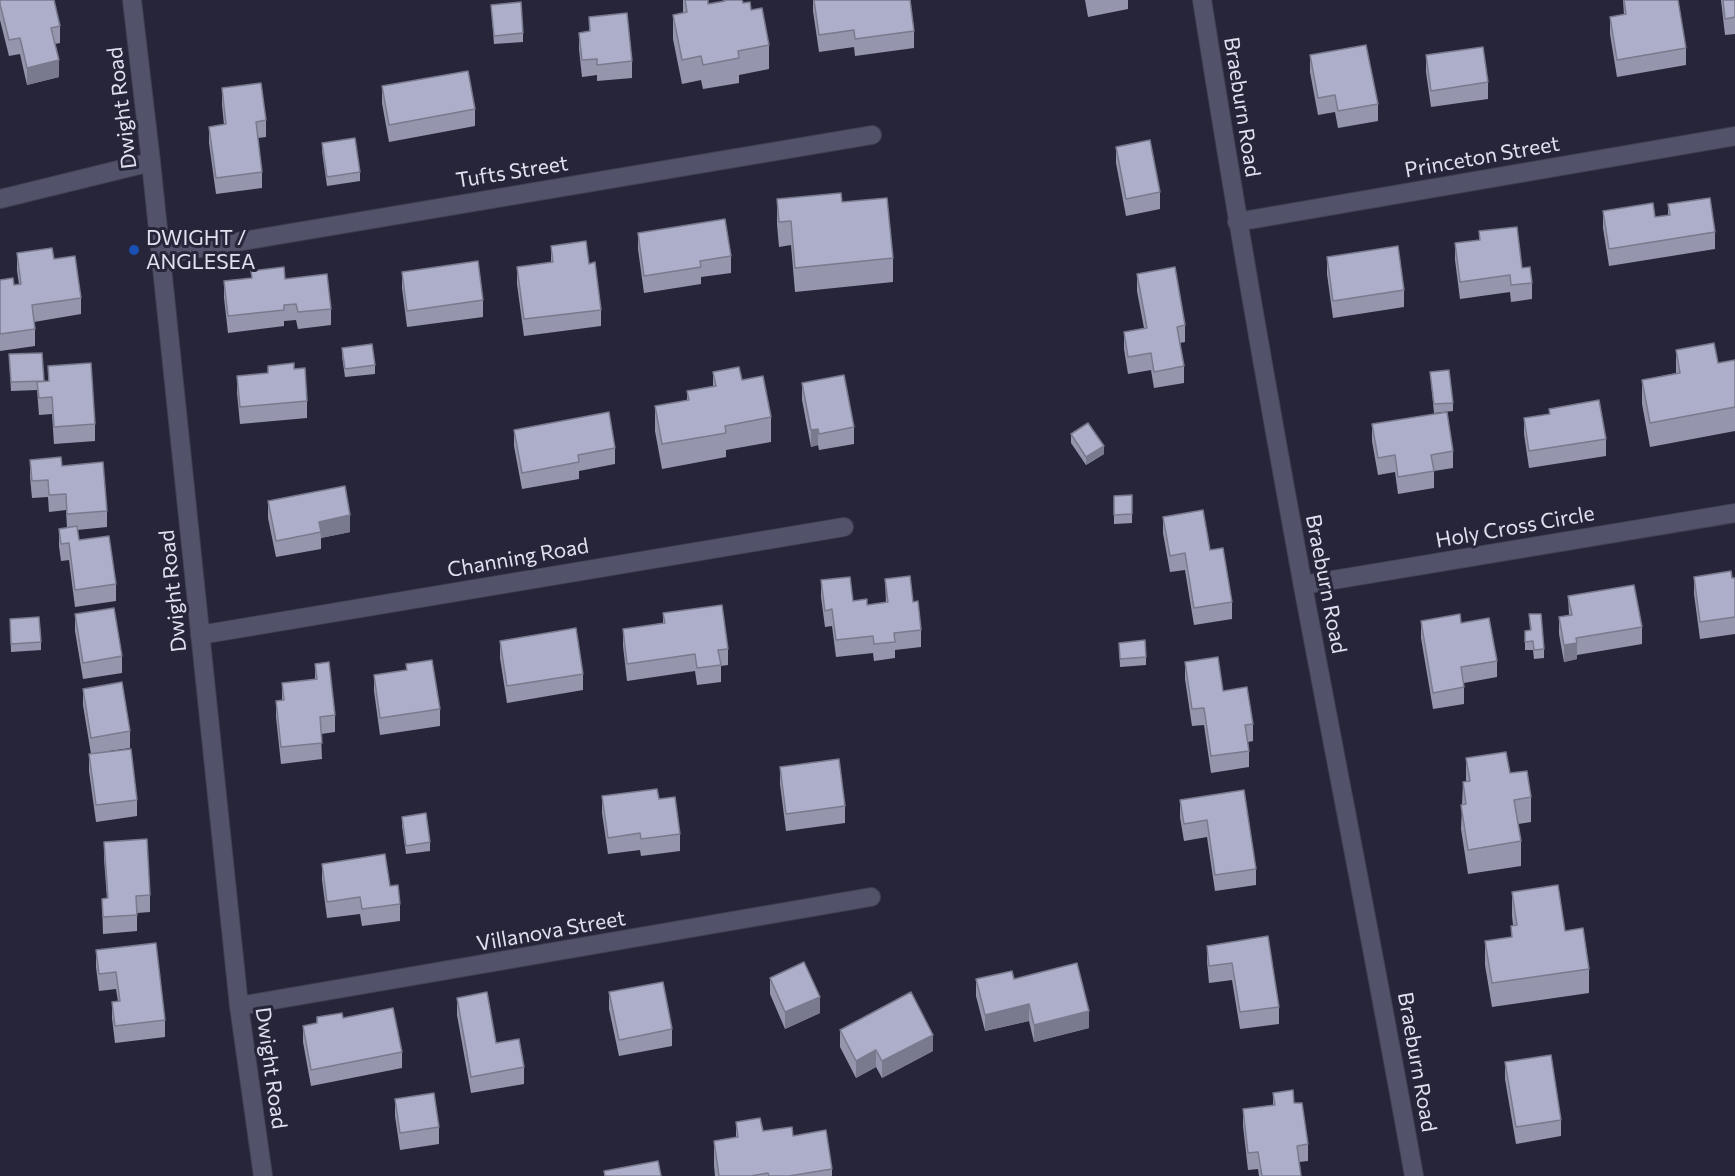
<!DOCTYPE html>
<style>
body{margin:0}
canvas{display:block;background:#26253a}
</style>
<canvas width="1735" height="1176"></canvas>
<script>
const ctx = document.querySelector('canvas').getContext('2d');
ctx.lineJoin = 'round';
function trace(path, color, width, dash) {
  ctx.strokeStyle = color;
  ctx.lineWidth = width;
  ctx.lineCap = dash ? 'butt' : 'round';
  ctx.setLineDash(dash || []);
  ctx.stroke(path);
}
function fillPath(path, color) {
  ctx.fillStyle = color;
  ctx.fill(path, 'evenodd');
}
function label(font, color, halo, rows, align = 'center') {
  ctx.font = font + ' Commissioner,sans-serif';
  ctx.lineWidth = 6;
  ctx.setLineDash([]);
  ctx.textBaseline = 'middle';
  ctx.strokeStyle = halo;
  ctx.fillStyle = color;
  for (const [text, x, y, turn = 0] of rows) {
    ctx.save();
    ctx.translate(x, y);
    ctx.rotate((+turn || 0) * Math.PI / 180);
    ctx.textAlign = isNaN(turn) ? turn : align;
    if (halo) ctx.strokeText(text, 0, 0);
    ctx.fillText(text, 0, 0);
    ctx.restore();
  }
}
const minor = new Path2D(`
 M1202 0C1233 196 1267 391 1303 586 1340 783 1379 979 1414 1176
 M0 199 151 162
 M1237 222 1735 136
 M160 255 872 135
 M1303 585 1735 513
 M200 635 844 527
 M239 1006 871 897`);
const secondary = new Path2D(`
 M132 0 151 162 239 1006 263 1176`);
const wall = new Path2D(`
 M0 0 60 26V43L55 44 59 77 27 85 20 54 9 56 0 20Z
 M683 0H708V4L723 2V0H742L743 3 751 10 769 45V69L739 75V83L703 89 701 80 682 84 673 39V15L683 13Z
 M813 0H910L914 31V48L855 56 854 47 819 52 813 11Z
 M1085 0H1128V9L1088 17Z
 M1623 0H1678L1686 48V65L1617 77 1610 34V17L1624 15Z
 M1721 0H1735V34L1725 35Z
 M491 5 523 33V42L494 44Z
 M589 17 632 61V78L597 81V75L582 77 579 49V33L589 31Z
 M1310 55 1378 104V121L1338 128 1335 112 1318 115 1310 72Z
 M1426 55 1488 82V99L1431 107 1426 72Z
 M382 86 475 109V126L389 142 382 103Z
 M222 88 266 120V137L258 138 262 172V188L216 194 209 143V127L224 125 222 105Z
 M322 143 360 172V181L327 186 322 151Z
 M1116 147 1160 192V209L1126 216 1116 163Z
 M777 199 842 202 893 258V282L795 292 791 245 779 247 777 224Z
 M1668 204 1715 232V249L1609 266 1603 228V211L1655 217 1668 215Z
 M1479 231 1522 268 1532 283V299L1511 302 1510 292 1460 299 1455 260V243L1479 240Z
 M638 233 731 256V273L701 277V284L644 293 638 249Z
 M551 246 589 264 601 310V326L524 336 517 284V267L551 263Z
 M17 253 54 259 81 298V314L34 322 35 329V346L0 351V280L14 285 19 284 17 270Z
 M1327 257 1404 290V307L1333 318 1327 274Z
 M251 271 285 279 331 309V325L298 329 296 320 284 321V326L228 333 224 298V281L251 278Z
 M402 272 483 300V317L407 327 402 288Z
 M1137 274 1185 325V342L1180 343 1184 366V383L1154 388 1151 370 1128 374 1124 349V332L1144 328 1137 291Z
 M342 348 375 365V374L345 377 342 356Z
 M1676 350 1718 363 1735 360V431L1650 447 1642 404V380L1676 373Z
 M9 354 44 382 48 381V366L95 424V441L54 444 52 414 39 415 37 390 11 391Z
 M268 366 294 369 307 401V418L240 424 237 393V376L268 373Z
 M713 372 742 380 771 417V442L726 450V457L662 469 655 431V406L687 400V391L713 386Z
 M1430 372 1453 403V411L1434 413Z
 M802 383 854 427V444L819 450 818 445 811 447 802 400Z
 M1549 409 1606 439V456L1529 468 1524 434V418L1549 414Z
 M1372 424 1453 451V468L1434 471V488L1398 494 1395 472 1378 475 1372 441Z
 M514 430 615 448V464L579 471V479L522 489 514 446Z
 M1071 434 1104 454 1086 465 1071 443Z
 M30 460 62 466 107 511V527L77 530 79 540 116 584V601L75 607 69 560 61 561 59 546V529L67 528 66 510 49 512 48 497 32 498 30 477Z
 M1114 496 1132 514V523L1114 524Z
 M268 501 350 532 321 538V549L276 557 268 518Z
 M1163 517 1210 550 1232 602V619L1194 625 1185 570 1170 572 1163 533Z
 M1694 577 1735 578V634L1700 639 1694 594Z
 M885 579 913 602 921 630V647L895 650V658L874 661 873 653 836 657 832 626 825 627 821 597V580L853 601 867 605 886 603Z
 M1568 596 1642 627V644L1577 655V659L1564 662 1559 634V617L1569 615Z
 M663 613 728 649V665L721 666V682L697 685 695 671 627 681 623 646V629L663 623Z
 M75 614 122 656V673L83 679 75 631Z
 M1529 614 1544 649V658L1534 659 1533 650H1525V631L1530 630Z
 M10 619 41 642V650L11 652Z
 M1421 621 1461 623 1497 661V677L1464 683V704L1433 709 1421 638Z
 M500 641 583 674V690L507 703 500 658Z
 M1119 643 1146 657V665L1120 667Z
 M1185 662 1223 691 1253 724V741L1248 742 1249 751V767L1211 773 1204 725 1192 726 1185 679Z
 M315 664 335 715V732L321 734 322 759 281 764 276 717V701L282 700V683L315 679Z
 M406 664 440 709V726L380 735 374 691V675L406 670Z
 M83 689 130 731V748L109 751 137 800V816L96 822 89 771V754H91L83 705Z
 M1466 758 1531 797V822L1518 824 1521 841V866L1468 874 1461 829 1463 782H1466Z
 M780 767 845 806V823L786 831 780 784Z
 M1244 790 1256 869V885L1215 891 1207 837 1184 841 1180 817V800Z
 M602 796 659 799 680 834V851L641 856 640 850 608 854 602 813Z
 M402 817 430 842V851L406 854 402 826Z
 M104 842 150 895V912L137 913V931L103 934 102 899H107L104 859Z
 M322 864 390 886 400 904V921L362 926 360 914 327 918 322 880Z
 M1512 892 1565 931 1589 969V993L1492 1007 1485 965V941L1511 937V926L1513 925 1512 916Z
 M1268 936 1279 1007V1024L1240 1029 1232 980 1209 983 1207 962V946Z
 M96 950 165 1020V1037L115 1043 112 1018V1002L118 1001 116 989 99 991 96 967Z
 M770 978 820 1013 785 1029 770 994Z
 M976 979H1014L1089 1028 1034 1042 1029 1021 985 1031 976 996Z
 M609 992 672 1029V1046L619 1056 609 1009Z
 M457 998 496 1043 524 1067V1084L471 1093 457 1015Z
 M317 1017 343 1018 402 1052V1068L311 1086 303 1042V1026L317 1023Z
 M840 1030 933 1051 882 1078 876 1067 856 1078 840 1047Z
 M1505 1062 1561 1120V1136L1516 1144 1505 1079Z
 M1273 1093 1294 1103 1308 1144V1161L1299 1162 1301 1176H1259L1258 1169 1248 1170 1243 1126V1109L1273 1105Z
 M395 1099 439 1127V1144L400 1150 395 1116Z
 M736 1122 763 1131 793 1136 832 1169V1176H715L714 1166V1141L736 1137Z`);
const shadedWall = new Path2D(`
 M59 60V77L27 85V68Z
 M818 429V445L811 447V430Z
 M1104 446V454L1086 465V457Z
 M350 515V532L321 538 319 522Z
 M1577 643V659L1564 662V645Z
 M820 997V1013L785 1029V1012Z
 M1029 1004V1021L985 1031V1015Z
 M1089 1011V1028L1034 1042V1025Z
 M933 1035V1051L882 1078V1061Z
 M876 1050V1067L856 1078V1061Z`);
const building = new Path2D(`
 M0 0H54L60 26 51 28 59 60 27 68 20 38 9 40 0 4Z
 M685 0H708V4L725 1V0H742L743 3 750 2 751 10 762 8 769 45 738 51 739 58 703 65 701 56 682 60 673 15 687 12Z
 M814 0H910L914 31 855 39 854 30 819 35Z
 M1624 0H1678L1686 48 1617 60 1610 17 1626 14Z
 M1723 0H1735V17L1725 19Z
 M521 2 523 33 494 36 491 5Z
 M627 13 632 61 597 65V59L582 60 579 33 590 31 589 17Z
 M1366 45 1378 104 1338 111 1335 95 1318 98 1310 55Z
 M1483 47 1488 82 1431 91 1426 55Z
 M468 71 475 109 389 125 382 86Z
 M261 83 266 120 256 122 262 172 216 178 209 127 226 124 222 88Z
 M355 138 360 172 327 177 322 143Z
 M1150 140 1160 192 1126 199 1116 147Z
 M841 193 842 202 887 198 893 258 795 268 791 221 779 222 777 199Z
 M1710 198 1715 232 1609 249 1603 211 1653 203 1655 217 1670 215 1668 204Z
 M725 219 731 256 700 261 701 267 644 276 638 233Z
 M1517 227 1522 268 1530 267 1532 283 1511 285 1510 275 1460 282 1455 243 1480 240 1479 231Z
 M586 241 589 264 595 262 601 310 524 319 517 267 553 262 551 246Z
 M1398 246 1404 290 1333 301 1327 257Z
 M52 248 54 259 75 256 81 298 32 305 35 329 0 334V280L13 278 14 285 21 284 17 253Z
 M478 261 483 300 407 311 402 272Z
 M284 267 285 279 327 274 331 309 298 312 296 304 284 305V310L228 316 224 281 252 278 251 271Z
 M1175 267 1185 325 1177 327 1184 366 1154 372 1151 353 1128 357 1124 332 1147 328 1137 274Z
 M1714 343 1718 363 1735 360V407L1650 423 1642 380 1680 373 1676 350Z
 M372 344 375 365 345 369 342 348Z
 M42 353 44 381 11 382 9 354Z
 M91 363 95 424 54 427 52 397 39 398 37 382 49 381 48 366Z
 M294 363V369L305 368 307 401 240 407 237 376 268 373V366Z
 M739 367 742 380 763 376 771 417 725 426 726 433 662 444 655 406 689 400 687 391 716 386 713 372Z
 M1449 370 1453 403 1434 404 1430 372Z
 M844 375 854 427 819 434 818 429 811 430 802 383Z
 M1599 400 1606 439 1529 451 1524 418 1550 414 1549 409Z
 M609 412 615 448 578 455 579 462 522 473 514 430Z
 M1447 412 1453 451 1431 455 1434 471 1398 477 1395 455 1378 458 1372 424Z
 M1088 423 1104 446 1086 457 1071 434Z
 M61 457 62 466 103 462 107 511 67 514 66 494 49 495 48 480 32 481 30 460Z
 M345 486 350 515 319 522 321 532 276 541 268 501Z
 M1132 495V514L1114 515V496Z
 M1203 510 1210 550 1223 548 1232 602 1194 608 1185 553 1170 556 1163 517Z
 M77 526 79 540 109 536 116 584 75 590 69 543 61 544 59 529Z
 M1731 571 1732 578H1735V617L1700 622 1694 577Z
 M910 576 913 602 918 601 921 630 894 633 895 642 874 644 873 636 836 640 832 609 825 611 821 580 850 577 853 601 867 599V605L888 602 885 579Z
 M1634 585 1642 627 1576 638 1577 643 1564 645 1559 617 1572 615 1568 596Z
 M722 605 728 649 718 650 721 665 697 668 695 654 627 664 623 629 665 623 663 613Z
 M114 608 122 656 83 663 75 614Z
 M1460 614 1461 623 1489 618 1497 661 1461 667 1464 687 1433 693 1421 621Z
 M1529 614H1541L1544 649 1534 650 1533 641 1525 642V631L1531 630Z
 M39 617 41 642 11 644 10 619Z
 M576 628 583 674 507 686 500 641Z
 M1145 640 1146 657 1120 659 1119 643Z
 M1218 657 1223 691 1247 687 1253 724 1245 725 1249 751 1211 756 1204 708 1192 709 1185 662Z
 M432 660 440 709 380 718 374 675 407 670 406 664Z
 M329 662 335 715 320 717 322 743 281 747 276 701 284 700 282 683 317 679 315 664Z
 M122 682 130 731 91 738 83 689Z
 M131 749 137 800 96 805 89 754Z
 M1506 752 1510 773 1527 771 1531 797 1514 800 1521 841 1468 850 1461 805 1466 804 1463 782 1470 781 1466 758Z
 M839 759 845 806 786 814 780 767Z
 M657 789 659 799 675 797 680 834 641 839 640 833 608 838 602 796Z
 M1244 790 1256 869 1215 875 1207 820 1184 824 1180 800Z
 M426 813 430 842 406 846 402 817Z
 M147 839 150 895 136 896 137 915 103 917 102 899 108 898 104 842Z
 M385 854 390 886 398 885 400 904 362 909 360 897 327 902 322 864Z
 M1558 885 1565 931 1583 928 1589 969 1492 983 1485 941 1512 937 1511 926 1517 925 1512 892Z
 M1268 936 1279 1007 1240 1012 1232 963 1209 966 1207 946Z
 M156 943 165 1020 115 1026 112 1002 120 1001 116 972 99 974 96 950Z
 M804 962 820 997 785 1012 770 978Z
 M1077 963 1089 1011 1034 1025 1029 1004 985 1015 976 979 1012 971 1014 979Z
 M663 982 672 1029 619 1040 609 992Z
 M487 992 496 1043 519 1039 524 1067 471 1077 457 998Z
 M911 992 933 1035 882 1061 876 1050 856 1061 840 1030Z
 M393 1008 402 1052 311 1070 303 1026 317 1023V1017L342 1013 343 1018Z
 M1551 1055 1561 1120 1516 1127 1505 1062Z
 M1293 1090 1294 1103H1302L1308 1144 1297 1146 1301 1176H1262L1258 1152 1248 1153 1243 1109 1275 1105 1273 1093Z
 M434 1093 439 1127 400 1133 395 1099Z
 M760 1118 763 1131 792 1127 793 1136 826 1130 832 1169 789 1176H769L768 1173 751 1176H719L714 1141 738 1137 736 1122Z
 M658 1161 661 1176H605L604 1171Z`);
const markers = [
 [134,250,6,"#1a4fb4"]
];
const streetNames = [
 ["Braeburn Road",1242,107,81],
 ["Dwight Road",122,108,-97],
 ["Princeton Street",1482,157,-10],
 ["Tufts Street",512,172,-9],
 ["Holy Cross Circle",1515,527,-10],
 ["Channing Road",518,558,-10],
 ["Braeburn Road",1326,584,79],
 ["Dwight Road",173,591,-96],
 ["Villanova Street",551,931,-10],
 ["Braeburn Road",1417,1062,80],
 ["Dwight Road",271,1068,82]
];
const poiNames = [
 ["DWIGHT /",146,238],
 ["ANGLESEA",146,262]
];
trace(minor, '#414052', 20);
trace(secondary, '#414052', 20);
trace(minor, '#52536a', 18);
trace(secondary, '#52536a', 18);
fillPath(wall, '#9596ad');
fillPath(shadedWall, '#797a8d');
fillPath(building, '#adaec9');
trace(building, '#797a8d', 1.5);
for (const [x, y, r, color] of markers) {
  const dot = new Path2D();
  dot.arc(x, y, r, 0, 2 * Math.PI);
  ctx.fillStyle = color;
  ctx.fill(dot);
  trace(dot, '#26253a', 2);
}
label('21px', '#e0e0ef', '#26253a', streetNames);
label('21px', '#e0e0ef', '#26253a', poiNames, 'left');
</script>
